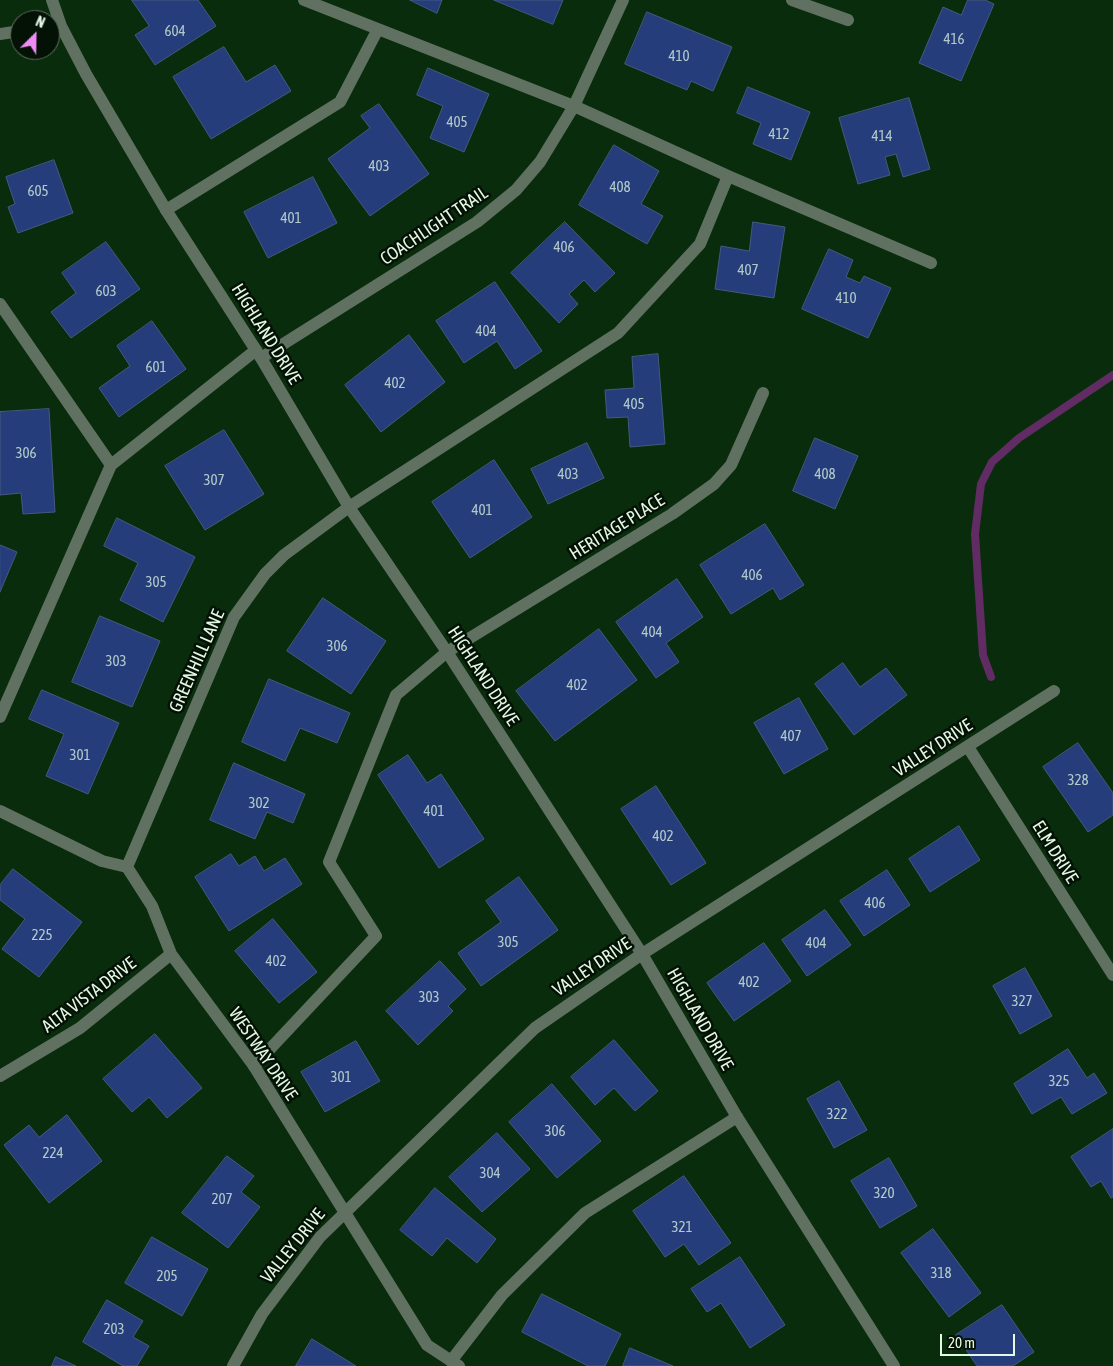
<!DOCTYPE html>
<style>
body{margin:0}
#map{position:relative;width:1113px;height:1366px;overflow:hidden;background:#092c0d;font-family:"Asap Condensed",sans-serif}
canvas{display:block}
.north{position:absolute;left:10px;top:10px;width:50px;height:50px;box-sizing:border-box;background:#041105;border:1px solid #5e6d5e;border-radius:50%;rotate:23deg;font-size:14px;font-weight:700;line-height:20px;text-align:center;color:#e4f8e4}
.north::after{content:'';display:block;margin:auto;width:18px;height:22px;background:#f08bf6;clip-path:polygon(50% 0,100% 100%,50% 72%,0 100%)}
.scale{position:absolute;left:940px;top:1334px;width:75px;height:22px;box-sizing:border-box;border:2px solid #e4f8e4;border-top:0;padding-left:6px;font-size:15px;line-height:18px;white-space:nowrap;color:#e4f8e4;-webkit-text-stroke:4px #041105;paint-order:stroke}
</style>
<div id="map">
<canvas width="1113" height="1366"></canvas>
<div class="north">N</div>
<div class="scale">20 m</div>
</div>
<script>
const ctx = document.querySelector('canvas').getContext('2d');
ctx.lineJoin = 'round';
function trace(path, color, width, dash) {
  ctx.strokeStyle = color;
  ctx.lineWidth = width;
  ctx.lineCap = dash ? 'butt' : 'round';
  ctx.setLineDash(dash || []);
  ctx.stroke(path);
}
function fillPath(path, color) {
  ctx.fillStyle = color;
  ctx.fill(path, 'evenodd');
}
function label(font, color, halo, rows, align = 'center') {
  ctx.font = font + ' "Asap Condensed",sans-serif';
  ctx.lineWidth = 5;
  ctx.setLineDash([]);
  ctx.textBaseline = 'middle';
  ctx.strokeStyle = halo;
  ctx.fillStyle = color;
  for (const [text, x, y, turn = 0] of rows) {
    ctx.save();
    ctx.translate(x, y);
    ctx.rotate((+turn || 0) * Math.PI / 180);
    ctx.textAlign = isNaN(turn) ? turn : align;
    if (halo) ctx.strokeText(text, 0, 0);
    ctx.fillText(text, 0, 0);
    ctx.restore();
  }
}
const stream = new Path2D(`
 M991 677 983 655 975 534 981 484 992 462 1019 438 1113 375`);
const building = new Path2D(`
 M132 0H198L216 26 155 65 135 35 149 26Z
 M410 0H442L437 13Z
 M494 0H563L553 24Z
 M968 0H985L994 4 961 81 919 63 943 7 961 15Z
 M647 12 732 47 713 91 691 81 687 90 625 64Z
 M224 47 246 82 275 65 291 91 211 139 173 77Z
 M428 68 489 94 464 152 430 138 443 106 417 95Z
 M748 87 810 112 791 160 753 144 761 123 737 113Z
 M909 98 930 169 903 177 896 154 885 157 890 175 858 184 839 118Z
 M379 104 429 174 370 216 328 159 370 128 361 116Z
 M614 145 659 171 641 204 663 216 647 244 579 205Z
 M54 160 73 213 18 233 8 207 15 204 6 177Z
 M313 177 337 223 268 258 244 212Z
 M565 222 615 273 595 292 584 280 569 294 578 304 559 323 511 273Z
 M753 222 785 227 774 298 715 289 721 246 749 251Z
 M106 242 140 289 71 338 51 312 76 293 62 273Z
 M829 249 853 260 846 277 860 283 864 276 891 288 868 338 802 309Z
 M495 282 542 351 515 369 497 341 464 363 436 321Z
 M152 321 186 369 119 417 99 388 130 366 117 346Z
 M409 335 445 382 381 432 345 385Z
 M658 354 665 444 630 447 628 417 607 418 605 390 634 388 632 357Z
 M49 409 55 512 23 514 21 493 0 495V412Z
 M224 430 264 494 205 530 165 466Z
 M815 438 858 456 835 509 793 491Z
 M587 443 604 478 548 504 531 469Z
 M494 460 532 517 470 558 432 502Z
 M117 518 195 557 163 622 120 600 138 563 104 546Z
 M765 524 804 585 780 600 773 588 731 614 700 565Z
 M0 545 17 552 0 592Z
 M677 579 703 617 666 643 679 662 656 678 616 622Z
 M323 598 386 641 351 694 287 651Z
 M100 616 160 641 132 707 72 682Z
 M599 629 637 680 555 741 516 691Z
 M843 663 860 687 886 668 907 695 854 735 815 684Z
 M269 679 350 713 337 743 300 728 285 761 242 742Z
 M42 690 119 723 88 794 46 776 64 734 29 719Z
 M799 698 828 749 784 774 754 723Z
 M1078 743 1113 793V815L1088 832 1043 767Z
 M408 755 427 783 441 774 484 839 439 868 378 775Z
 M234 763 305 794 293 823 267 812 255 839 210 820Z
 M656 786 706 863 671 885 621 809Z
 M959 826 980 860 930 892 909 859Z
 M231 854 239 866 255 856 264 871 285 858 302 884 229 931 195 877Z
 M13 869 82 922 39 977 2 949 25 919 0 900V885Z
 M887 870 910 905 864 936 840 901Z
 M519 877 558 930 481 986 458 953 501 922 486 901Z
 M825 910 851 945 807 976 782 940Z
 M273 919 317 972 279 1003 235 951Z
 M764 943 791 981 734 1021 707 983Z
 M440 961 466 989 448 1006 453 1011 418 1045 386 1011Z
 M1025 968 1052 1016 1020 1034 993 986Z
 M155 1034 202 1088 167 1118 149 1097 132 1112 103 1079Z
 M614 1040 658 1091 635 1111 614 1088 595 1105 571 1077Z
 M356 1041 380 1081 325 1112 301 1072Z
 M1068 1049 1087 1078 1094 1073 1107 1093 1072 1114 1061 1097 1032 1114 1014 1084Z
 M839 1081 867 1130 834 1148 807 1099Z
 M552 1084 601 1141 557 1178 509 1122Z
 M67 1115 102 1161 49 1203 4 1145 29 1125 39 1137Z
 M1113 1129V1197L1111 1198 1101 1181 1091 1187 1071 1157Z
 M497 1133 530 1169 482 1212 449 1177Z
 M227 1156 254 1176 241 1192 260 1207 228 1248 182 1213Z
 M889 1158 917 1206 880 1228 851 1181Z
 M684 1176 731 1243 699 1265 684 1244 665 1257 633 1211Z
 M435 1188 496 1239 477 1263 447 1238 432 1256 400 1230Z
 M933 1229 981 1293 949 1317 901 1253Z
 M152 1237 208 1269 182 1316 125 1283Z
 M740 1257 785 1325 750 1348 721 1303 707 1312 691 1289Z
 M542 1294 621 1334 605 1366H588L522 1332Z
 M107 1300 143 1321 133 1337 149 1346 137 1366H123L83 1342Z
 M1002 1305 1034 1352 1013 1366H977L956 1335Z
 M312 1339 356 1366H296Z
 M630 1348 673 1366H623Z
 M56 1357 76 1366H52Z`);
const service = new Path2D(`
 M304 0 574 106 728 176
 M166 210 340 102 378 29
 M0 304 111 465 256 350
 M349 507 618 333 700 244 728 176 931 263
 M0 717 111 465
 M254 1066 376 936 329 862 396 695 447 652
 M451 1361 502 1295 585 1213 737 1117`);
const minor = new Path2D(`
 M792 0 848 20
 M0 34 20 31
 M261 358 477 222 516 190 540 162 574 106 623 0
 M447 652 672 514 714 484 731 465 763 393
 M968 747 1113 975
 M0 811 102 861 127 867 152 906 171 954 254 1066 427 1345 459 1366
 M127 867 234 617 265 574 284 555 349 507
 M0 1076 80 1028 171 954
 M233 1366 262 1314 320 1237 535 1028 642 954 1054 691`);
const tertiary = new Path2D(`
 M52 0 61 26 86 74 166 210 261 358 349 507 447 652 642 954 737 1117 894 1366`);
const numberNames = [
 ["604",175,31],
 ["416",954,39],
 ["410",679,56],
 ["405",457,122],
 ["412",779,134],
 ["414",882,136],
 ["403",379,166],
 ["408",620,187],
 ["605",38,191],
 ["401",291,218],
 ["406",564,247],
 ["407",748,270],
 ["603",106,291],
 ["410",846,298],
 ["404",486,331],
 ["601",156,367],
 ["402",395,383],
 ["405",634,404],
 ["306",26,453],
 ["403",568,474],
 ["408",825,474],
 ["307",214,480],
 ["401",482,510],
 ["406",752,575],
 ["305",156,582],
 ["404",652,632],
 ["306",337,646],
 ["303",116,661],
 ["402",577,685],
 ["407",791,736],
 ["301",80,755],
 ["328",1078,780],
 ["302",259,803],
 ["401",434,811],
 ["402",663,836],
 ["406",875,903],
 ["225",42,935],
 ["305",508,942],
 ["404",816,943],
 ["402",276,961],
 ["402",749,982],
 ["303",429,997],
 ["327",1022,1001],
 ["301",341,1077],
 ["325",1059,1081],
 ["322",837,1114],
 ["306",555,1131],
 ["224",53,1153],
 ["304",490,1173],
 ["320",884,1193],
 ["207",222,1199],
 ["321",682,1227],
 ["318",941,1273],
 ["205",167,1276],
 ["203",114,1329]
];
const streetNames = [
 ["COACHLIGHT TRAIL",434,226,-34],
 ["HIGHLAND DRIVE",266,334,58],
 ["HERITAGE PLACE",617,527,-32],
 ["GREENHILL LANE",197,661,-66],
 ["HIGHLAND DRIVE",483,676,57],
 ["VALLEY DRIVE",933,748,-33],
 ["ELM DRIVE",1055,852,58],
 ["VALLEY DRIVE",592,967,-34],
 ["ALTA VISTA DRIVE",89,995,-37],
 ["HIGHLAND DRIVE",700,1019,60],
 ["WESTWAY DRIVE",263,1054,56],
 ["VALLEY DRIVE",293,1246,-51]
];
trace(stream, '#602c63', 8);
fillPath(building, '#253e7b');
trace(building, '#46587f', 1);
trace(service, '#617161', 12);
trace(minor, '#617161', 12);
trace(tertiary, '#617161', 12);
label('15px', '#b4caca', null, numberNames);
label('18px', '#e4f8e4', '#041105', streetNames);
</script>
